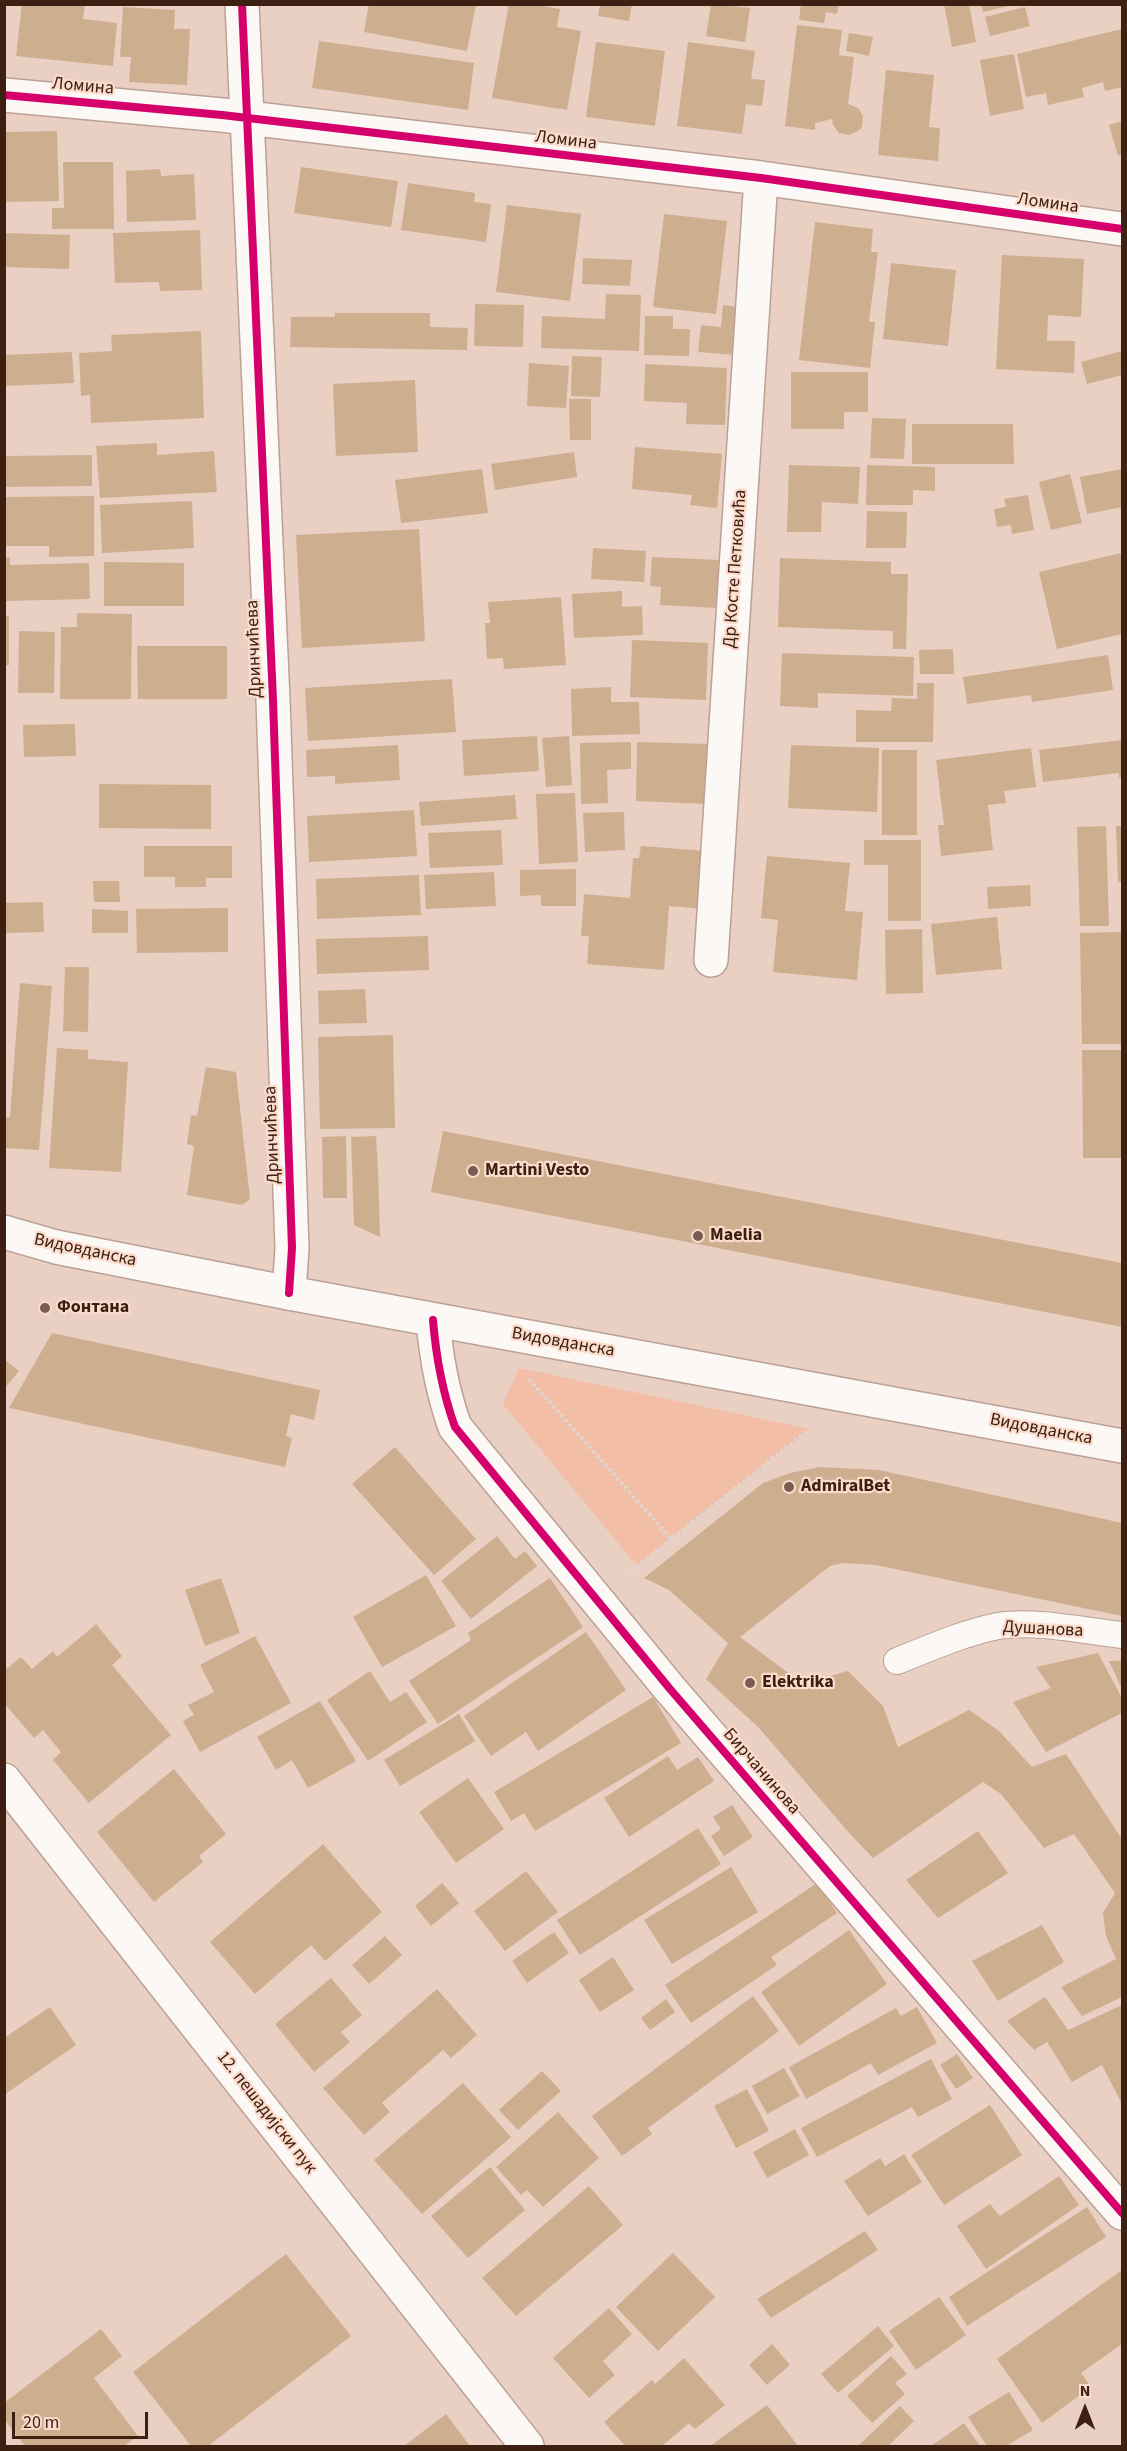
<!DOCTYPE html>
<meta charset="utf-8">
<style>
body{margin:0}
#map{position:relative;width:1127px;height:2451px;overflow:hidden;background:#eacfc3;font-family:"Source Sans 3",sans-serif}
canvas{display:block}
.frame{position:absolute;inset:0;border:6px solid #3e2012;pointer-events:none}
.north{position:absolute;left:1055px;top:2379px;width:60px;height:60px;-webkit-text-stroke:4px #fbdbcc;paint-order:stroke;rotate:0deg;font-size:16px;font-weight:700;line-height:24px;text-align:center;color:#3e2012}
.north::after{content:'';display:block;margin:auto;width:21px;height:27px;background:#3e2012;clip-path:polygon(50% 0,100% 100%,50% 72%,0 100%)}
.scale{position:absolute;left:12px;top:2412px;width:136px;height:27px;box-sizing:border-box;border:3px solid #3e2012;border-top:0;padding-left:8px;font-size:18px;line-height:21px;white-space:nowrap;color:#3e2012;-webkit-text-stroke:4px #fbdbcc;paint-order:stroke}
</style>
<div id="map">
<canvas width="1127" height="2451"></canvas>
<div class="frame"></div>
<div class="north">N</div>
<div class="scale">20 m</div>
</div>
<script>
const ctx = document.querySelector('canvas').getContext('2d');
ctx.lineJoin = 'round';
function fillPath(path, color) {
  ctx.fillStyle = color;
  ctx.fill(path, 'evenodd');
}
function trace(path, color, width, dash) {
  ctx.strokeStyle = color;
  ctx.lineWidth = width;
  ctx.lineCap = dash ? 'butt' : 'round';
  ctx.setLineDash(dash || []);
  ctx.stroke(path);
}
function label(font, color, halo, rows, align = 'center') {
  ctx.font = font + ' "Source Sans 3",sans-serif';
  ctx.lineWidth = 4.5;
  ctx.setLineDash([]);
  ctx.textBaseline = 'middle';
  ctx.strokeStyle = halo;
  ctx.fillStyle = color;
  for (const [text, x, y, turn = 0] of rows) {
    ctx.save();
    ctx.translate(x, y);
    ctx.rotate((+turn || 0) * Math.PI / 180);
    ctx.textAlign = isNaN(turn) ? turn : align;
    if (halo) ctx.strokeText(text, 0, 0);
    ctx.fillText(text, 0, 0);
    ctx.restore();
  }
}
const green = new Path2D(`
 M519 1368 810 1429 637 1566 503 1404Z`);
const building = new Path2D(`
 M22 4H85L83 19 117 23 113 66 16 56Z
 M369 4H476L467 51 364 32Z
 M509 4H532L560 9 557 27 581 31 567 110 492 98Z
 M600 4H632L629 21 598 16Z
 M711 4 750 8 745 42 706 36Z
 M801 4H839L837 14 826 12 824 23 799 20Z
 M944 4H969L976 42 952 47Z
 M981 4H1013V5L983 12Z
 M123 7 175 10 174 29H190L187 85 129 82 131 57H120Z
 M1025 7 1030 26 990 36 985 17Z
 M797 25 842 30 839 55 854 57 848 104 858 108 863 116 862 127 858 131 849 135 839 133 833 125 832 119 815 123V130L785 126Z
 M1122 29V87L1105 91 1103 82 1082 88 1084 97 1048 105 1046 93 1026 97 1017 54Z
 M849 33 873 37 869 56 846 51Z
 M319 41 474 63 468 110 312 88Z
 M596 42 665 51 655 126 586 117Z
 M688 42 755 51 751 79 765 80 762 106 746 104 742 134 677 126Z
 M1014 54 1024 109 990 116 980 60Z
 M886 70 934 75 929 127 940 128 938 161 878 155Z
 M1122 121V154L1118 156 1109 125Z
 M57 131 59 201 4 202V132Z
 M63 162H113L114 229H52V208H64Z
 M301 167 398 181 391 227 294 213Z
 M160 169 161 176 194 174 196 220 127 222 126 171Z
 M408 183 475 193 474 202 491 204 486 242 401 230Z
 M507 205 581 214 570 301 496 292Z
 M664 214 727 221 716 314 653 307Z
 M815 222 873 229 871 252H878L869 322H875L870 368 799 360Z
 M200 230 202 290 160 291 159 282 115 283 113 233Z
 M4 233 70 235 69 269 4 267Z
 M1002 255 1084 259 1081 317 1048 315 1047 341H1075L1074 373 996 369Z
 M583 258 632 260 630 286 582 284Z
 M891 263 956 270 948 346 883 339Z
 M606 294 641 295 639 351 541 348 542 316 605 319Z
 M475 304 524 305 523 347 474 346Z
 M723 305 740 307 736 355 698 352 701 325 721 327Z
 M335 313H430V327L468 328 467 350 290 347 291 317H335Z
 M645 316H673V329H690L689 356 644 355Z
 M201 331 204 418 91 423 90 395 81 396 79 353 112 351 111 335Z
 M1122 351V375L1087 384 1081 362Z
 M72 352 74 383 4 386V355Z
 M572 356 602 357 600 397 571 396Z
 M529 363 569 366 566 408 527 406Z
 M645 364 727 368 725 425 686 424 687 403 644 401Z
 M791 372H868V412H844V429H791Z
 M415 380 418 452 336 456 333 384Z
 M569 399H591V440H570Z
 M872 418 906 419 904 459 870 458Z
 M912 424H1013L1014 464H912Z
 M157 443V455L214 451 217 492 100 498 96 446Z
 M635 447 722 454 717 508 690 505 692 495 632 489Z
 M574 452 577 477 495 490 491 464Z
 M92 455V486L4 487V456Z
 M789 465 860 467 858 504 822 502 821 532H787Z
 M867 465 935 467V491L913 490V505H866Z
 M482 469 488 513 401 523 395 480Z
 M1122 469V507L1087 514 1080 477Z
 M1070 474 1082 523 1051 530 1039 482Z
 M1028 495 1034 530 1012 534 1011 525 997 527 994 509 1006 507 1004 499Z
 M94 496V556L49 557V546H4V497Z
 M192 501 194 548 102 553 100 505Z
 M867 511 907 512 906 548H866Z
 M419 529 425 641 302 648 296 535Z
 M593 548 646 551 644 582 591 579Z
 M1122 553V634L1057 649 1039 572Z
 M10 557V565L89 563 90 599 4 601V558Z
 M652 557 719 560 716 608 660 605 661 587 650 586Z
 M780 558 891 562V574H908L906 649H893V631L778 627Z
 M104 562 184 563V606H104Z
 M622 591V607L642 606 643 635 574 638 572 594Z
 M561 597 566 665 504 669 503 658 487 659 485 623H490L488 602Z
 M77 613 132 614 131 699H60L61 627H77Z
 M4 616H9V665H4Z
 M19 631 55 632 54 693H18Z
 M632 640 708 643 706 700 630 697Z
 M137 646H227V699H138Z
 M953 649 954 674H920L919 650Z
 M782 653 914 657 913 696 818 693V708L780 706Z
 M1108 655 1113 690 1032 702 1031 695 967 704 963 677Z
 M452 679 456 732 308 741 305 688Z
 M917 683H934L933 742H856V710L891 711 892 698 917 699Z
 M611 687V702H639L640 734 572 736 571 689Z
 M75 724 76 756 24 757 23 725Z
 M537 736 539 771 464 776 462 740Z
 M569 736 572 785 546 787 542 738Z
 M1122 740V777L1119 778V773L1043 782 1039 750Z
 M631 742V769L607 770 608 803 581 804 580 743Z
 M637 742 709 744 707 804 636 801Z
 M398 745 400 780 335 784V776L307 777 306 750Z
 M791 745 879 748 877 812 788 808Z
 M1031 748 1036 787 1004 791 1006 803 988 805 993 850 941 856 938 825H944L936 760Z
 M882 750H917V835H882Z
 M99 784 211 785V829L99 828Z
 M575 793 578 862 539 864 536 794Z
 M515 795 517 819 421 826 419 802Z
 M414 810 417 856 309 862 307 816Z
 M624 812 625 850 585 852 583 813Z
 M1106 826 1109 926H1080L1077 827Z
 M1116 826H1122V882H1118Z
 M501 830 503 865 430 868 428 833Z
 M864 840H921V921H888V865H864Z
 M144 846H232V878H206V887H175V877H144Z
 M641 846 707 851 703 909 669 906 664 970 587 964 589 936H581L584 894 630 898 633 858H639Z
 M767 856 850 863 845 911 863 912 857 980 773 972 778 920 761 918Z
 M576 869V906H541V895L520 896V870Z
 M494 872 496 906 426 909 424 875Z
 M419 875 421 915 317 919 316 879Z
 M93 881H119L120 902H94Z
 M1030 885 1031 906 988 909 987 887Z
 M43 902 44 932 4 933V903Z
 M228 908V952L137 953 136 909Z
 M92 909 128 911V933H92Z
 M997 917 1002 969 936 975 931 924Z
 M922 929 923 993 886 994 885 930Z
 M1121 932 1122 1044H1082L1080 933Z
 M428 936 429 970 317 974 316 939Z
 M65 967H89L88 1032 63 1031Z
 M20 983 52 986 39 1150 4 1148V1117H10Z
 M365 989 367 1023 319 1024 318 991Z
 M393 1035 395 1128 320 1129 318 1037Z
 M57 1048 88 1050V1059L128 1062 121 1172 49 1168Z
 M1082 1050H1122V1158H1083Z
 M206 1067 236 1072 250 1199 242 1205 187 1195 194 1146 187 1144 191 1115 197 1116Z
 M443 1131 1122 1263V1327L431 1192Z
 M346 1136 347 1198H323L322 1137Z
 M376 1136 378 1169 380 1237 354 1225 351 1137Z
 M52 1333 320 1390 314 1420 291 1414 286 1436 292 1438 285 1467 9 1408Z
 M4 1359 19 1371 4 1389Z
 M395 1447 476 1539 434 1575 352 1484Z
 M820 1467 879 1470 1122 1523V1616L876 1565 843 1563 830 1566 740 1637 810 1689 830 1676 848 1671 883 1706 898 1747 969 1710 999 1731 1032 1767 1066 1754 1122 1839V1997L1082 2016 1061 1987 1116 1959 1106 1936 1103 1913 1115 1893 1074 1834 1044 1848 1001 1794 983 1782 873 1858 850 1834 760 1729 706 1679 728 1643 669 1590 644 1578 763 1483 790 1473Z
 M497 1536 515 1559 525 1551 537 1566 471 1619 441 1581Z
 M426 1575 456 1626 382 1667 353 1617Z
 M221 1578 240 1633 205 1646 185 1590Z
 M550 1578 583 1627 438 1724 409 1681 471 1640 468 1633Z
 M96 1624 122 1656 112 1665 171 1735 89 1803 53 1760 61 1752 43 1730 34 1738 4 1703V1671L21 1657 32 1669 53 1651 57 1657Z
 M586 1632 626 1690 538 1751 526 1732 491 1756 464 1716Z
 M255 1636 291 1703 200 1752 183 1721 194 1715 188 1705 214 1692 200 1665Z
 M1098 1653 1122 1698V1713L1046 1752 1013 1702 1051 1688 1036 1667Z
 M1109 1661H1122V1689Z
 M370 1671 390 1702 406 1692 427 1722 368 1761 327 1700Z
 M653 1697 681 1743 535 1831 524 1813 511 1821 494 1792Z
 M320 1701 356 1761 308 1788 292 1760 276 1770 257 1737Z
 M459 1714 475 1741 400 1786 384 1760Z
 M668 1756 677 1770 698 1757 714 1781 629 1837 604 1798Z
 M174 1769 226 1834 199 1856 203 1862 154 1902 97 1832Z
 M468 1778 504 1829 456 1863 419 1812Z
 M732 1805 753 1837 724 1856 711 1836 721 1829 713 1817Z
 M698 1828 721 1864 580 1955 557 1920Z
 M978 1831 1008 1873 938 1918 906 1880Z
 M323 1844 382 1912 325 1961 311 1945 255 1994 210 1942Z
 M731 1867 758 1912 672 1964 644 1920Z
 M526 1871 558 1912 505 1951 474 1911Z
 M442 1883 459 1903 431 1926 415 1906Z
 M817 1883 837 1913 771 1957 777 1965 691 2023 665 1985Z
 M1042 1925 1064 1962 998 2001 972 1961Z
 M849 1930 887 1984 799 2046 761 1992Z
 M554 1932 569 1953 527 1983 512 1961Z
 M385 1936 402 1955 369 1984 352 1965Z
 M613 1957 634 1990 600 2012 579 1980Z
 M331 1978 362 2015 341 2032 350 2042 314 2072 275 2024Z
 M437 1989 477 2035 451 2058 443 2050 382 2103 390 2112 364 2135 323 2088Z
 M753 1996 779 2031 648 2128 652 2134 622 2156 592 2116Z
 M1045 1997 1068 2030 1122 2005V2104L1102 2065 1072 2082 1047 2042 1034 2050 1007 2021Z
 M666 1999 675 2012 650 2030 641 2018Z
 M50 2007 76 2045 4 2095V2038Z
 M917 2007 937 2043 878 2075 871 2063 806 2099 789 2067 896 2008 901 2016Z
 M957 2054 973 2078 956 2089 940 2065Z
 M931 2059 952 2099 918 2117 912 2107 817 2157 801 2128Z
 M784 2068 800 2096 767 2114 752 2086Z
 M542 2071 561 2091 518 2130 499 2110Z
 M463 2083 511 2137 422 2214 374 2160Z
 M747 2089 769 2131 736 2148 714 2106Z
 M990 2105 1022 2155 944 2205 911 2155Z
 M558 2112 599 2158 543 2207 527 2190 521 2195 496 2167Z
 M795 2129 809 2155 767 2178 753 2152Z
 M904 2154 922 2182 868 2216 844 2181 880 2158 885 2166Z
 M490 2167 525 2210 468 2258 431 2216Z
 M1059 2176 1079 2205 986 2269 957 2226 990 2204 1000 2216Z
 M589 2186 623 2225 516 2316 482 2278Z
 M1087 2207 1106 2237 967 2326 949 2297Z
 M865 2231 878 2250 771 2318 757 2299Z
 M673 2253 715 2297 658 2351 616 2307Z
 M286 2254 351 2336 208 2446H191L133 2372Z
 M1122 2270V2344L1081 2373 1091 2387 1042 2423 997 2359Z
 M939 2297 966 2335 916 2370 889 2331Z
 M609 2308 632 2334 603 2361 615 2375 589 2398 553 2358Z
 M878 2326 894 2346 838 2393 821 2374Z
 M101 2329 122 2356 94 2378 138 2436 124 2446H25L4 2419V2403Z
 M772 2344 790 2365 767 2385 749 2365Z
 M891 2356 907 2374 895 2383 905 2394 872 2423 847 2396Z
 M684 2358 725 2405 695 2429 689 2423 662 2446H625L604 2422 652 2380 655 2384Z
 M1009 2392 1033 2430 1006 2446H987L968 2417Z
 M767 2405 798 2446H710Z
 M900 2406 914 2421 888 2446H858Z
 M446 2414 470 2446H404Z
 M964 2423 980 2446H931Z`);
const path = new Path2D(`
 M529 1379 671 1539 808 1430
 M627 1574 671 1539`);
const service = new Path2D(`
 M897 1661C930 1648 963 1633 998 1626 1035 1620 1085 1631 1122 1635`);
const minor = new Path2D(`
 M242 4 273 700 292 1248 289 1293
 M4 95 222 115 761 178 1122 229
 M711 960 761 178
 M433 1320C436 1357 442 1391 455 1427L670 1689 1122 2213
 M4 1780 527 2446`);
const secondary = new Path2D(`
 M4 1232 56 1247 289 1293 1122 1446`);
const cycleway = new Path2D(`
 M242 4 273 700 292 1248 289 1293
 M4 95 222 115 761 178 1122 229
 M433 1320C436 1357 442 1391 455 1427L670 1689 1122 2213`);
const markers = [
 [473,1171,6,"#7a5d50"],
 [698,1236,6,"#7a5d50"],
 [45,1308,6,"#7a5d50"],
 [789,1487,6,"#7a5d50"],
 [750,1683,6,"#7a5d50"]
];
const streetNames = [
 ["Ломина",83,87,5],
 ["Ломина",566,141,7],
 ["Ломина",1048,204,8],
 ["Др Косте Петковића",736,569,-86],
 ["Дринчићева",255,649,-92],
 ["Дринчићева",273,1135,-92],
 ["Видовданска",85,1251,12],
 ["Видовданска",563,1343,10],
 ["Видовданска",1041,1430,11],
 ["Душанова",1043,1630,3],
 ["Бирчанинова",761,1772,49],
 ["12. пешадијски пук",266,2113,52]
];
const poiNames = [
 ["Martini Vesto",485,1171],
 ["Maelia",710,1236],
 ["Фонтана",57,1308],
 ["AdmiralBet",801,1487],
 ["Elektrika",762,1683]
];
fillPath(green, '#f3bea6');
fillPath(building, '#cdaf90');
trace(service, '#bba195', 28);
trace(minor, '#bba195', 36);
trace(secondary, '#bba195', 36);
trace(path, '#dfd6d1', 4, [3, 3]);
trace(service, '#fcf8f6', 26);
trace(minor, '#fcf8f6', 33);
trace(secondary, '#fcf8f6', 33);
trace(cycleway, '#d6006c', 8);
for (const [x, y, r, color] of markers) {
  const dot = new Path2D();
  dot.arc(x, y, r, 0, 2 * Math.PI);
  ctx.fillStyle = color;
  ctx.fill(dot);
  trace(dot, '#fbdbcc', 2);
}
label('18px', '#3e2012', '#fbdbcc', streetNames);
label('bold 18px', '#3e2012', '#fbdbcc', poiNames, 'left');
</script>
